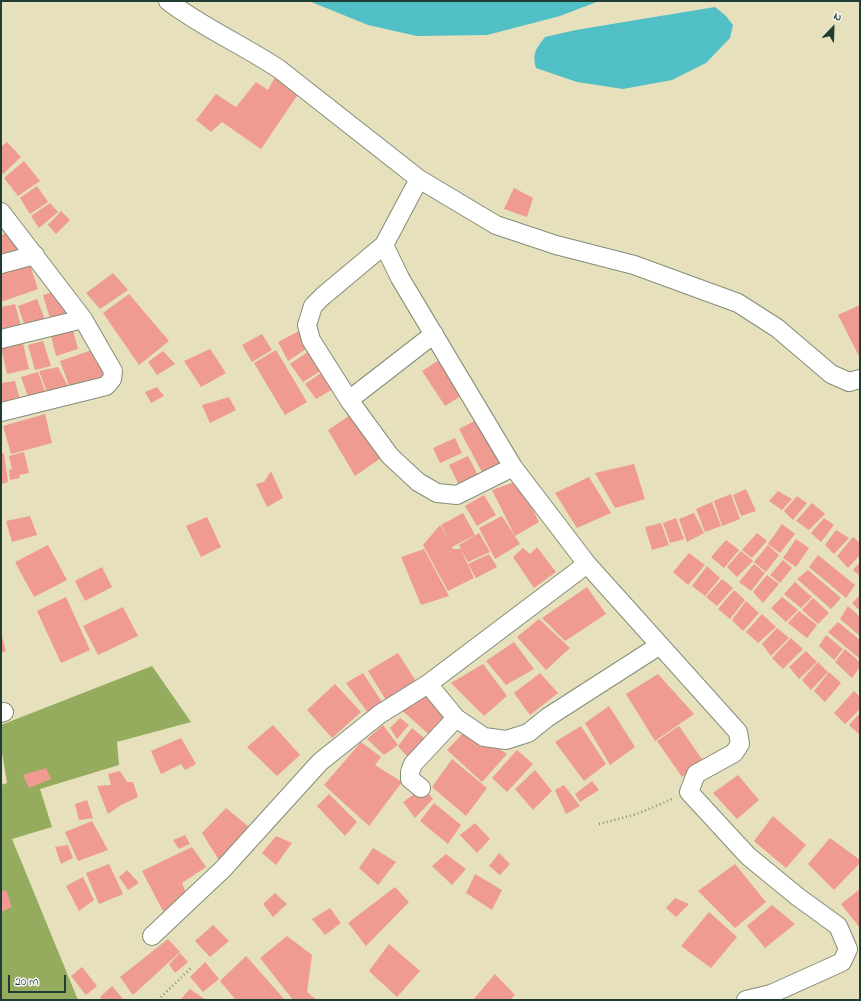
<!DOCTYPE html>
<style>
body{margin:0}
#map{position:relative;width:861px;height:1001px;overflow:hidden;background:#e6e0bc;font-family:"Indie Flower",sans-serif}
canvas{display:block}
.frame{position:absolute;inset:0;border:2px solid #1f3d34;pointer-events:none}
.north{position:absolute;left:813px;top:8px;width:40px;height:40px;-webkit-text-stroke:3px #f6f6f2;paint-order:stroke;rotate:23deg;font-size:11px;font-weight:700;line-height:16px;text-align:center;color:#1f3d34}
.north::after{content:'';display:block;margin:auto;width:14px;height:18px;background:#1f3d34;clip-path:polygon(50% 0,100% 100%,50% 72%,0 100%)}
.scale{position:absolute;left:8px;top:975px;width:58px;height:18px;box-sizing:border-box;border:2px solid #1f3d34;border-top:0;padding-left:5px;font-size:12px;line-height:14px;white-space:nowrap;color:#1f3d34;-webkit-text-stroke:3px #f6f6f2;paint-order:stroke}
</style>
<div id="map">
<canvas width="861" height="1001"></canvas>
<div class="frame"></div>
<div class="north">N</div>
<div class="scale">20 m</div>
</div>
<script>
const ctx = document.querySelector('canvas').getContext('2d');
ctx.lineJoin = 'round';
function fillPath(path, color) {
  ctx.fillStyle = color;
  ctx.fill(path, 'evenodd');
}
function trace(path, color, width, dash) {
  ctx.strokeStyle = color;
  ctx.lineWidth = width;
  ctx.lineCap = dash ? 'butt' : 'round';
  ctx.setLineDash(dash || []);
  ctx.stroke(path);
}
const forest = new Path2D(`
 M152 666 191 722 117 742 119 765 40 789 52 827 12 839 78 1000H1V785L7 783 1 746V725Z`);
const water = new Path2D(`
 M309 1H599L560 16 487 35 417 36 368 25Z
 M715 7 726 16 733 25 730 38 706 63 672 80 623 89 577 82 536 68C532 53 536 49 545 37L576 30Z`);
const building = new Path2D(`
 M279 70 303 87 261 149 222 122 211 132 196 120 216 94 236 107 256 82 268 90Z
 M7 142 21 157 3 174 1 171V147Z
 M24 161 40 181 18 196 4 178Z
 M37 186 48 202 30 214 20 198Z
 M514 188 533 198 527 217 504 209Z
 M50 203 58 212 39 228 31 216Z
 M61 211 70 220 56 234 48 225Z
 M14 231 20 253 1 258V235Z
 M29 262 38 289 1 302V271Z
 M113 273 128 290 100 309 86 293Z
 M60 290 68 316 51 322 43 295Z
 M129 294 169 341 139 365 103 313Z
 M37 299 46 322 26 329 18 306Z
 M15 304 22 330 1 335V307Z
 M860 305V358L838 315Z
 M73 330 78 349 56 356 51 336Z
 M301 330 309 347 288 361 278 342Z
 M262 334 272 350 252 362 242 345Z
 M43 341 51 366 35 370 28 345Z
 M23 343 29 369 7 374 1 347Z
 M98 348 109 378 71 391 60 361Z
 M210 349 226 373 201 387 184 361Z
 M276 350 307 402 285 415 254 363Z
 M163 351 175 364 157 375 148 362Z
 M309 351 322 370 303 382 290 364Z
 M444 357 466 393 445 406 422 371Z
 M58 367 69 388 48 395 39 371Z
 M327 369 338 386 316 399 305 384Z
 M38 372 46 394 29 399 21 377Z
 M15 381 21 404 1 408V383Z
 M157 387 164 396 151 403 145 392Z
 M229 397 236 410 210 423 202 405Z
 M45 414 52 443 11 454 3 426Z
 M349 416 381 458 355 476 328 430Z
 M480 418 504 464 483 474 459 429Z
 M455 438 462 453 440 463 433 448Z
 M24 452 29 473 19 475 20 478 10 480 9 470 12 469 9 456Z
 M4 453 8 482 1 484V454Z
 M468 456 481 481 462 491 449 465Z
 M634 464 645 499 615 508 595 473Z
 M271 471 283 498 267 507 256 484 264 482Z
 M589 477 611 513 577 528 555 493Z
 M518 481 539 522 515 536 492 490Z
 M746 489 756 511 741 516 733 495Z
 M778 491 792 499 782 510 769 501Z
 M731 494 740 519 722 526 714 501Z
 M484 495 496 515 477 526 465 506Z
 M797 496 807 503 793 520 784 511Z
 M712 502 721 526 705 532 696 509Z
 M812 503 825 514 809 530 796 521Z
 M463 513 475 535 452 547 453 549H461L459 545 479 533 490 552 468 562 461 550 474 578 448 591 423 545 440 525 449 540 441 525Z
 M694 513 704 533 687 542 679 519Z
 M30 516 37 535 12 542 6 521Z
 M502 516 520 544 495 559 479 528Z
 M207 517 221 547 201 557 186 526Z
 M676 518 684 539 670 543 663 523Z
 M824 518 834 525 821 542 811 533Z
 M661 523 669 545 652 550 645 527Z
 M782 524 795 534 780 553 768 544Z
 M836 530 849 538 834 554 825 545Z
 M757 533 767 541 752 558 742 550Z
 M853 537 860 543V555L848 568 837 556Z
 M796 539 809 548 796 567 783 558Z
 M726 540 739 550 724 568 711 557Z
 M48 545 67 580 34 597 15 562Z
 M768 545 779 555 766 572 754 562Z
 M537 547 556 572 534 588 513 557 523 548 530 554Z
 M424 549 449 596 421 605 401 557Z
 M741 551 753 561 737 577 727 567Z
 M689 553 705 565 688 585 673 572Z
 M489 554 497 567 476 578 468 564Z
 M818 555 855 585 846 598 809 567Z
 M783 560 792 568 780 583 770 575Z
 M860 562V576L853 570Z
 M754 564 765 573 751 591 739 582Z
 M707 566 720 578 705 596 692 586Z
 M102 567 112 587 85 601 75 581Z
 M808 570 841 598 831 609 797 579Z
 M767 575 779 584 763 603 753 592Z
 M722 579 733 588 717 606 706 597Z
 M795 582 812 597 801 608 784 594Z
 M587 587 606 614 565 641 542 618Z
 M734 590 745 600 730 619 718 609Z
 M860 595V611L852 603Z
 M66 597 90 650 61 663 37 611Z
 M782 597 798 610 786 622 771 608Z
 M813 598 829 613 818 624 802 610Z
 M746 601 759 613 743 631 732 620Z
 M848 606 860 617V636L840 619Z
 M123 607 138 636 98 655 83 626Z
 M799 611 817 625 807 638 788 623Z
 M762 614 776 627 758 643 746 632Z
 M539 619 570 648 546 670 517 637Z
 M838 622 860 640V659L828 632Z
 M777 628 789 638 771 656 762 644Z
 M1 633 6 651 1 653Z
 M826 635 843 649 834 660 819 646Z
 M791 638 803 649 783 669 772 658Z
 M514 642 534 669 506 685 486 661Z
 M845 649 860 662V667L852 678 835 662Z
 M806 651 817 662 799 679 789 667Z
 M398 653 419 686 389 705 368 671Z
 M818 662 828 672 811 690 802 680Z
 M483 664 507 696 484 716 451 683Z
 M829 672 841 683 825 702 814 691Z
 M363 673 382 702 368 713 346 683Z
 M540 673 558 693 530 715 514 693Z
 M658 674 694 714 655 741 626 694Z
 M335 684 361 712 332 738 307 710Z
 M422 688 451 713 433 738 398 707Z
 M854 691 860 697V709L845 724 834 713Z
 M609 706 635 747 610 765 585 723Z
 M860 713V735L849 725Z
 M400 718 409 725 397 739 390 728Z
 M273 725 300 755 277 776 247 747Z
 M383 725 398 745 384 755 367 739Z
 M581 726 606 764 584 781 555 742Z
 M679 726 704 762 682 777 657 741Z
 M412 728 428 741 411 761 398 746Z
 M468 728 507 754 482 782 447 750Z
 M181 738 196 764 185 770 181 764 161 774 151 751Z
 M361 742 381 757 375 765 402 782 369 826 324 785Z
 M517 750 533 764 507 792 492 778Z
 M452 759 487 788 466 816 432 787Z
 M46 768 51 779 29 788 23 775Z
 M535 770 552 791 533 810 515 789Z
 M120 771 127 782H133L138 797 121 805 108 814 97 786 111 785 108 774Z
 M738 775 759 800 737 819 713 793Z
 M592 781 599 790 580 802 575 794Z
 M564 785 580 806 566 814 555 790Z
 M424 787 433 799 415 818 403 802Z
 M329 794 357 822 345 836 317 806Z
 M87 800 93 818 79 820 75 804Z
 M434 803 461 825 448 844 420 821Z
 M226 808 248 826 222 865 202 833Z
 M773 816 806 845 786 868 754 841Z
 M92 821 108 850 78 861 65 832Z
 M475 823 490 839 477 853 460 835Z
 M185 835 190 844 179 849 173 840Z
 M276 836 292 843 276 865 262 853Z
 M830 838 860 860V863L834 890 808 864Z
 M68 845 73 858 61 864 55 847Z
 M192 847 206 867 182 883 188 898 163 911 142 871Z
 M373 848 396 862 378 885 359 868Z
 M499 853 510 864 500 875 489 866Z
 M446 854 466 869 452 885 432 866Z
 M109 864 123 894 99 904 86 873Z
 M735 864 766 902 735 928 698 891Z
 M127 870 139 883 128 890 119 877Z
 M475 874 502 890 492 910 466 893Z
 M83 877 94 900 79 911 66 886Z
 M395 887 409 902 366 946 348 923Z
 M860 889V928L841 904Z
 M6 890 12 907 1 912V892Z
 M275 893 287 904 273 917 263 904Z
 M675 898 689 904 676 917 666 908Z
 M772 905 795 924 765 948 747 926Z
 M330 908 341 923 325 935 312 919Z
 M709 912 737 937 711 968 681 946Z
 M213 925 229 941 210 957 195 941Z
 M287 936 312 955 307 992 317 1000H293L260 958Z
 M168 939 180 952 133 995 120 977Z
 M389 944 420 971 397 997 369 971Z
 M180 953 188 962 175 973 169 964Z
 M246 956 285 1000H236L220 981Z
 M205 962 219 979 203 992 190 977Z
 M82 967 97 986 86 995 71 976Z
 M495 974 515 995 510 1000H473Z
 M112 986 124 1000H103L100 997Z
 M190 989 206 1000H180Z`);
const path = new Path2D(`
 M599 824 637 814 672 799
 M158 1000 191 968`);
const minor = new Path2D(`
 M168 1C202 27 243 45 279 69L419 179 496 225 556 245 634 265 738 303 777 328 831 374 849 382 860 379
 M419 179 384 245 400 278 513 467 587 564 738 732 740 744 734 753 696 774 689 792 748 856 798 897 838 926 848 949 842 962 771 994 746 1000
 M1 212 83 319 113 371 112 379 106 386 1 412
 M384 245 323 296 313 306 307 325 311 340 349 400 390 456 418 482 437 493 457 495 513 467
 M1 264 35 255
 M1 339 83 319
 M349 400 434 334
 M428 684 456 718 484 737 506 740 528 733 548 717 660 645
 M1 713 4 712
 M421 788 410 779V772L413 764 456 718
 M152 936 223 869 320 762 380 714 428 684 587 564`);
fillPath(forest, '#95ac5e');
fillPath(water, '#51bfc6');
fillPath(building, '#ef9b91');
trace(minor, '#828e78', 20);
trace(path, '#828e78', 2.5, [1, 3]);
trace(minor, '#fff', 18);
</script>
